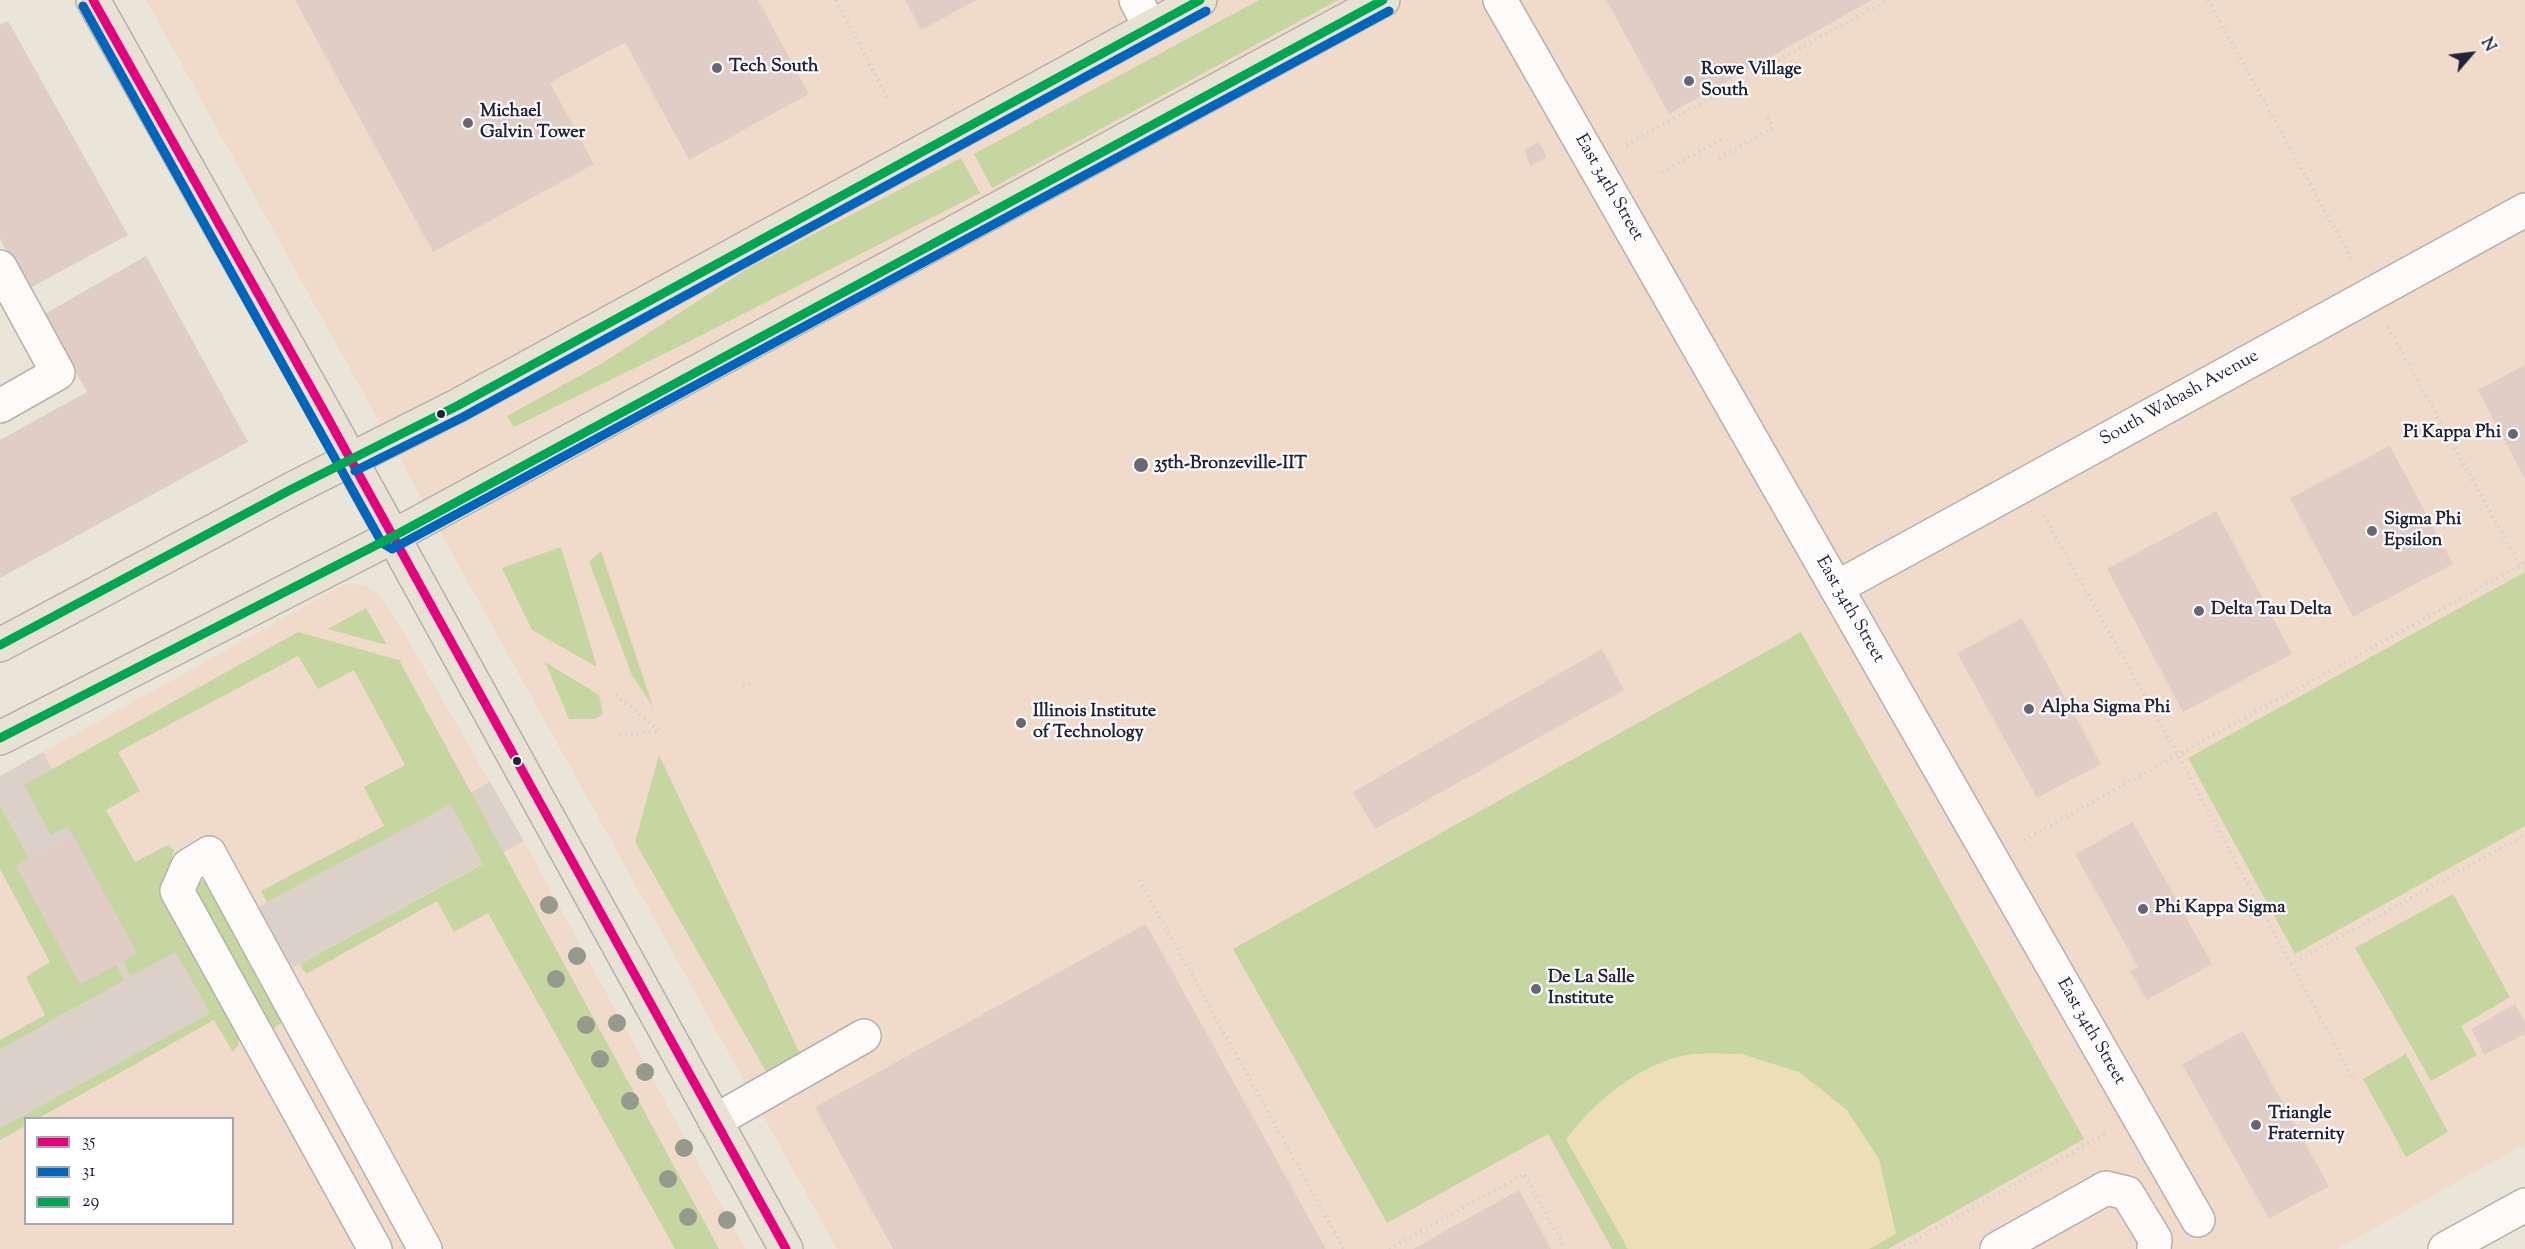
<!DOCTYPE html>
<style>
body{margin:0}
#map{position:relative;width:2525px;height:1249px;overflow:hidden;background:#e9e5d8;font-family:"Sorts Mill Goudy",serif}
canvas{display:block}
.legend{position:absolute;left:24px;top:1117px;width:210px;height:108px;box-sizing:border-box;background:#fff;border:2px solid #a7a7b1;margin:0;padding:8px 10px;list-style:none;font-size:18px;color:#22223b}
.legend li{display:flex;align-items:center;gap:12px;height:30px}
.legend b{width:30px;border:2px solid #a7a7b1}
.north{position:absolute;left:2441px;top:24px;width:60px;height:60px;-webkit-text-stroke:4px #fff;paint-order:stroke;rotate:62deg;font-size:16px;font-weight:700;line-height:24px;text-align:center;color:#22223b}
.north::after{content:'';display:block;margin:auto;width:21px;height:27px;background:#22223b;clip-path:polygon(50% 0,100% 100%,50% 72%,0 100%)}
</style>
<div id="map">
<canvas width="2525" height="1249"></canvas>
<ul class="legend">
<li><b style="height:8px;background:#e5007d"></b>35</li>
<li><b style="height:8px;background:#0065bd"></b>31</li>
<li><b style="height:8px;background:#00a651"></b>29</li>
</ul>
<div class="north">N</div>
</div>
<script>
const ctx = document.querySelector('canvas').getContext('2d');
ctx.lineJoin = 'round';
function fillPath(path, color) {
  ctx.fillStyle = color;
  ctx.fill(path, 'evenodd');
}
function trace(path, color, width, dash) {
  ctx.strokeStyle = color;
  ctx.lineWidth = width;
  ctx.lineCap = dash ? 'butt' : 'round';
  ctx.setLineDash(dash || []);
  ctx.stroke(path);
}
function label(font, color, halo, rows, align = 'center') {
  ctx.font = font + ' "Sorts Mill Goudy",serif';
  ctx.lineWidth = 4.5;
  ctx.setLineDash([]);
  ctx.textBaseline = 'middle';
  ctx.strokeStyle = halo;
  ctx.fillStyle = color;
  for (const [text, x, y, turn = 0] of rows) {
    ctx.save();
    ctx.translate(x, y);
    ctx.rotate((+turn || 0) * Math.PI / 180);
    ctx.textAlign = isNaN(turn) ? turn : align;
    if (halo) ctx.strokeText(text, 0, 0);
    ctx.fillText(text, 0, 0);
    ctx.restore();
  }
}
const built = new Path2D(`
 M146 0H2525V1144L2337 1249H837Z
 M354 584 365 586 376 592 393 614 490 782 158 961 43 752 343 585Z
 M524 841 745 1249H0V1128ZM26 1118H232V1224H26Z
 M0 854 82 1004 0 1050Z`);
const industrial = new Path2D(`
 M43 752 158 961 490 782 524 841 0 1128V1050L82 1004 0 854V776Z`);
const green = new Path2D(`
 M1259 0H1338L992 188 974 154Z
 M961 158 980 193 688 342 514 427 507 416 601 364 750 267Z
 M561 547 597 667 532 630 502 568Z
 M601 551 653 707 632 675 589 562Z
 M2525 572V826L2295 954 2188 758Z
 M366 608 387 645 328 629Z
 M298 632 399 660 719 1249H675L488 913 454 932 437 901 306 974 300 964 483 864 451 804 267 902 261 891 384 826 364 787 405 765 354 670 318 689 298 656 118 752 140 791 106 810 135 862 168 845 174 850 163 886 239 1037 238 1046 233 1052 214 1020 39 1118H26L25 1126 0 1140V1128L210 1013 176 952 131 976 123 961 136 953 68 826 51 835 24 785Z
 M1801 632 2084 1139 1888 1249H1612L1548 1134 1387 1223 1233 949Z
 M545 662 599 695 603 714 595 719H569Z
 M659 755 801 1056 768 1075 635 842Z
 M0 806 29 859 16 866 80 984 116 964 124 980 0 1050V1040L45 1015 26 977 50 962 0 869Z
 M205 880 283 1022 271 1030 192 886Z
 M2453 894 2510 997 2461 1026 2477 1055 2431 1081 2355 948Z
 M2406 1054 2448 1132 2406 1157 2363 1079Z`);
const sand = new Path2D(`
 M1742 1054 1799 1072 1846 1109 1879 1159 1896 1234 1869 1249H1628L1566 1139C1596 1101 1633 1069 1681 1056 1700 1052 1723 1054 1742 1054Z`);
const building = new Path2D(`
 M295 0H758L809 94 689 160 625 42 550 83 594 164 433 252Z
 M905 0H977L921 30Z
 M1606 0H1872L1669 114Z
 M8 21 128 235 28 289 0 239V25Z
 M1539 142 1547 157 1530 166 1524 150Z
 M146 256 248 442 0 578V440L87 392 43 315Z
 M2525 365V479L2478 390Z
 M2390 446 2453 564 2353 617 2290 498Z
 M2216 511 2292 654 2183 712 2107 569Z
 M2022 618 2101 764 2037 798 1957 653Z
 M1602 649 1624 690 1375 829 1353 792Z
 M2133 822 2212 964 2147 1000 2130 971 2138 967 2075 854Z
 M73 835 137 953 80 984 16 866Z
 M1146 924 1326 1249H893L815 1107Z
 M2515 1004 2525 1022V1034L2485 1055 2471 1029Z
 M2243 1031 2329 1186 2269 1219 2182 1064Z
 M1519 1190 1551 1249H1413Z`);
const path = new Path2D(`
 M836 0 888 99
 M2208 0 2353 262
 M1626 145 1887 0
 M1719 158 1773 128 1766 114
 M1662 172 1722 139
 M2388 327 2520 566
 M2044 516 2178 755 2291 964 2525 835
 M743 686 750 683
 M616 695 660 731
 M619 735 659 731
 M2024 840 2525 563
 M40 848 65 834 68 838
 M1139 880 1344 1249
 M2291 964 2353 1078
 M1389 1249 1524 1174 1565 1249
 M1899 1249 2105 1134`);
const minor = new Path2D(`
 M1136 0 1150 27
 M1500 0 2198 1220
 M0 267 58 373 0 406
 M1836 588 2525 210
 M715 1121 864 1036
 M375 1249 177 891 188 866 209 853 425 1249
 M1997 1249 2106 1188 2127 1193 2155 1239 2154 1249
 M2445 1249 2525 1205`);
const major = new Path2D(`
 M93 0 320 404 786 1249
 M0 645 290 490 457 406 1200 0
 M0 738 392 537 1383 0`);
const bus1 = new Path2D(`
 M93 0 320 404 786 1249`);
const bus2 = new Path2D(`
 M83 6 382 543 392 549 1389 11
 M355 471 463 417 1206 11`);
const bus3 = new Path2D(`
 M0 645 290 490 457 406 1200 0
 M0 738 392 537 1383 0`);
const trees = [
 [549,905],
 [577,956],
 [556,979],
 [617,1023],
 [586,1025],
 [600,1059],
 [645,1072],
 [630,1101],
 [684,1148],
 [668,1179],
 [688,1217],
 [727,1220]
];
const markers = [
 [717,68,6,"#686672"],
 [1689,81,6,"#686672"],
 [468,123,6,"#686672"],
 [441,414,5,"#22223b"],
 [2513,434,6,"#686672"],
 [1141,465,8,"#686672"],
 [2372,531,6,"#686672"],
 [2199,611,6,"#686672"],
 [2029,709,6,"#686672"],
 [1021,723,6,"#686672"],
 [517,761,5,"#22223b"],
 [2143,909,6,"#686672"],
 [1536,989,6,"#686672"],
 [2256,1125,6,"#686672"]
];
const poiNames = [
 ["Tech South",729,68],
 ["Rowe Village",1701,71],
 ["South",1701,92],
 ["Michael",480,113],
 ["Galvin Tower",480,134],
 ["Pi Kappa Phi",2501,434,"right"],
 ["35th-Bronzeville-IIT",1154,465],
 ["Sigma Phi",2384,521],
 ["Epsilon",2384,542],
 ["Delta Tau Delta",2211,611],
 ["Alpha Sigma Phi",2041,709],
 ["Illinois Institute",1033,713],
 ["of Technology",1033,734],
 ["Phi Kappa Sigma",2155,909],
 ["De La Salle",1548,979],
 ["Institute",1548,1000],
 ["Triangle",2268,1115],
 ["Fraternity",2268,1136]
];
const streetNames = [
 ["East 34th Street",1608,188,60],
 ["South Wabash Avenue",2180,399,-29],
 ["East 34th Street",1849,610,60],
 ["East 34th Street",2090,1032,60]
];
fillPath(built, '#f0dbcb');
fillPath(industrial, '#dcd1c9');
fillPath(green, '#c5d6a0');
fillPath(sand, '#ecdfb8');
fillPath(building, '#e0cdc6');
trace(minor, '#b4b1ab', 36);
trace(major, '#b4b1ab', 36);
trace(path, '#d4d2d0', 4, [1.5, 4.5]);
trace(minor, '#fcfbf9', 33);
trace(major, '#e8e2d5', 33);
trace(bus1, '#e5007d', 9);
trace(bus2, '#0065bd', 9);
trace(bus3, '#00a651', 9);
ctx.fillStyle = '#959a8d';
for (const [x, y] of trees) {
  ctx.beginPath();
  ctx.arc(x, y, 9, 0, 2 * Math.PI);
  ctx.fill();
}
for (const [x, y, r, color] of markers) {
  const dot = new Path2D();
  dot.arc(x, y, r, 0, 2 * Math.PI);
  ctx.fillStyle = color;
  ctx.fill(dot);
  trace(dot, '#fff', 2);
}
label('bold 18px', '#22223b', '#fff', poiNames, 'left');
label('18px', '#22223b', '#fff', streetNames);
</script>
